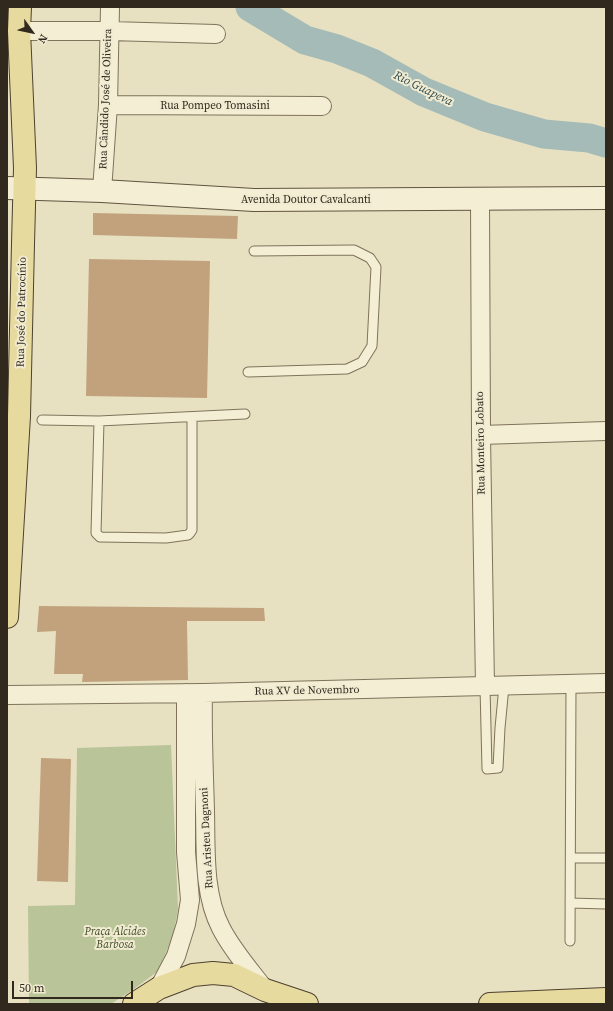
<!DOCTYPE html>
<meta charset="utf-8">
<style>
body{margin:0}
#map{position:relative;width:613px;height:1011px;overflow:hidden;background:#e7e1c2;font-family:"Source Serif 4",serif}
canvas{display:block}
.frame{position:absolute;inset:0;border:8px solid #31291e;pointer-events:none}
.north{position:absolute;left:12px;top:12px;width:40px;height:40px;-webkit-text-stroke:3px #f0ebd1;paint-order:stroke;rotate:123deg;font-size:11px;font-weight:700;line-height:16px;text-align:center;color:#31291e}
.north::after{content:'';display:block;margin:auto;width:14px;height:18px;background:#31291e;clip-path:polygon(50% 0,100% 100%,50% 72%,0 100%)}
.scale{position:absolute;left:12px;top:981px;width:121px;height:18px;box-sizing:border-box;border:2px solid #31291e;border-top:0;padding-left:5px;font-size:12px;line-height:14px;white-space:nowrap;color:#31291e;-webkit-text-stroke:3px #f0ebd1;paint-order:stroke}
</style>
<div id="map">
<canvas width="613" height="1011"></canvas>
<div class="frame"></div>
<div class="north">N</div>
<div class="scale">50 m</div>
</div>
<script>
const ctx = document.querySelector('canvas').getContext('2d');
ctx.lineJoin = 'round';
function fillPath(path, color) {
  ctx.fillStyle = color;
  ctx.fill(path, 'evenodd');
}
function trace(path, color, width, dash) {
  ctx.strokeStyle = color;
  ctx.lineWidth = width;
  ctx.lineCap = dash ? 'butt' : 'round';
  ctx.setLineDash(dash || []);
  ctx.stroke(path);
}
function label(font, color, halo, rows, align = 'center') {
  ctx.font = font + ' "Source Serif 4",serif';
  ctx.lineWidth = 4;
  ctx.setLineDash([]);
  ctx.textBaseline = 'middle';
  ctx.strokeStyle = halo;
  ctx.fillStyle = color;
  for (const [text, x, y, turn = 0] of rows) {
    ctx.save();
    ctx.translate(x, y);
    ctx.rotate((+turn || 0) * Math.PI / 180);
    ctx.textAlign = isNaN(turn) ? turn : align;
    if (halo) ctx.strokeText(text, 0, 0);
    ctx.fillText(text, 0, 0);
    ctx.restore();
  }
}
const green = new Path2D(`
 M171 745 178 909 173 936 158 971 134 989 111 1004H29L28 906 75 905 77 748Z`);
const river = new Path2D(`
 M250 7 305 40 337 49 372 63 424 92 485 117 544 134 589 138 606 143`);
const building = new Path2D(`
 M93 213 238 216 237 239 93 235Z
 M89 259 210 261 207 398 86 396Z
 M39 606 264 608 265 621H187L188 680 82 682 83 674H54L56 631 37 632Z
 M41 758 71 759 68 882 37 881Z`);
const lane = new Path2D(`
 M248 372 347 369 362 362 372 346 376 267 370 258 354 250 254 251
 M42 420 99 421 245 414
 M99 421 96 533 100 537 166 538 188 535 190 533 192 530V417
 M485 687 487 769 498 768 500 728 504 686
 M571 858H606
 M570 903 606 904
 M570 941 571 684`);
const street = new Path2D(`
 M19 31H110L216 34
 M108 105 322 106
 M102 191 108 105 110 7
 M480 200 481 435 485 687
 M481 435 606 431
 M203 693C202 733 204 772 205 811 206 849 203 894 221 928 232 950 250 970 265 990
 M7 695 203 693 606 683
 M159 988 176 956 186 924 190 900 186 852V693`);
const secondary = new Path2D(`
 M7 188 102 191 254 200 606 198`);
const primary = new Path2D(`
 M7 617 19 416 23 244 25 168 19 31 20 7
 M134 1004 159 988 193 975 213 973 234 975 265 990 307 1004
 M490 1004 606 999`);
const streetNames = [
 ["Rua Cândido José de Oliveira",106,99,-88],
 ["Rua Pompeo Tomasini",215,106],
 ["Avenida Doutor Cavalcanti",306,200],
 ["Rua José do Patrocínio",22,312,-89],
 ["Rua Monteiro Lobato",481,443,-91],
 ["Rua XV de Novembro",307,691,-1],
 ["Rua Aristeu Dagnoni",207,838,-93]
];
const parkNames = [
 ["Praça Alcides",115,932],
 ["Barbosa",115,945]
];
const waterNames = [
 ["Rio Guapeva",423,89,26]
];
fillPath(green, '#b9c498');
trace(river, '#a4bbb7', 29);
fillPath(building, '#c1a27c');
trace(lane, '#7f735b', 11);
trace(street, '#7f735b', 20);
trace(secondary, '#61543f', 24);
trace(primary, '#4d412f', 24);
trace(lane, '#f4eed4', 9);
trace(street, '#f4eed4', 18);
trace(secondary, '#f4eed4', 22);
trace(primary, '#e7da9e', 22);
label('11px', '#31291e', '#f0ebd1', streetNames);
label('italic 11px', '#3d4b27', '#f0ebd1', parkNames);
label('italic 12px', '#2f4c4f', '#f0ebd1', waterNames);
</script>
